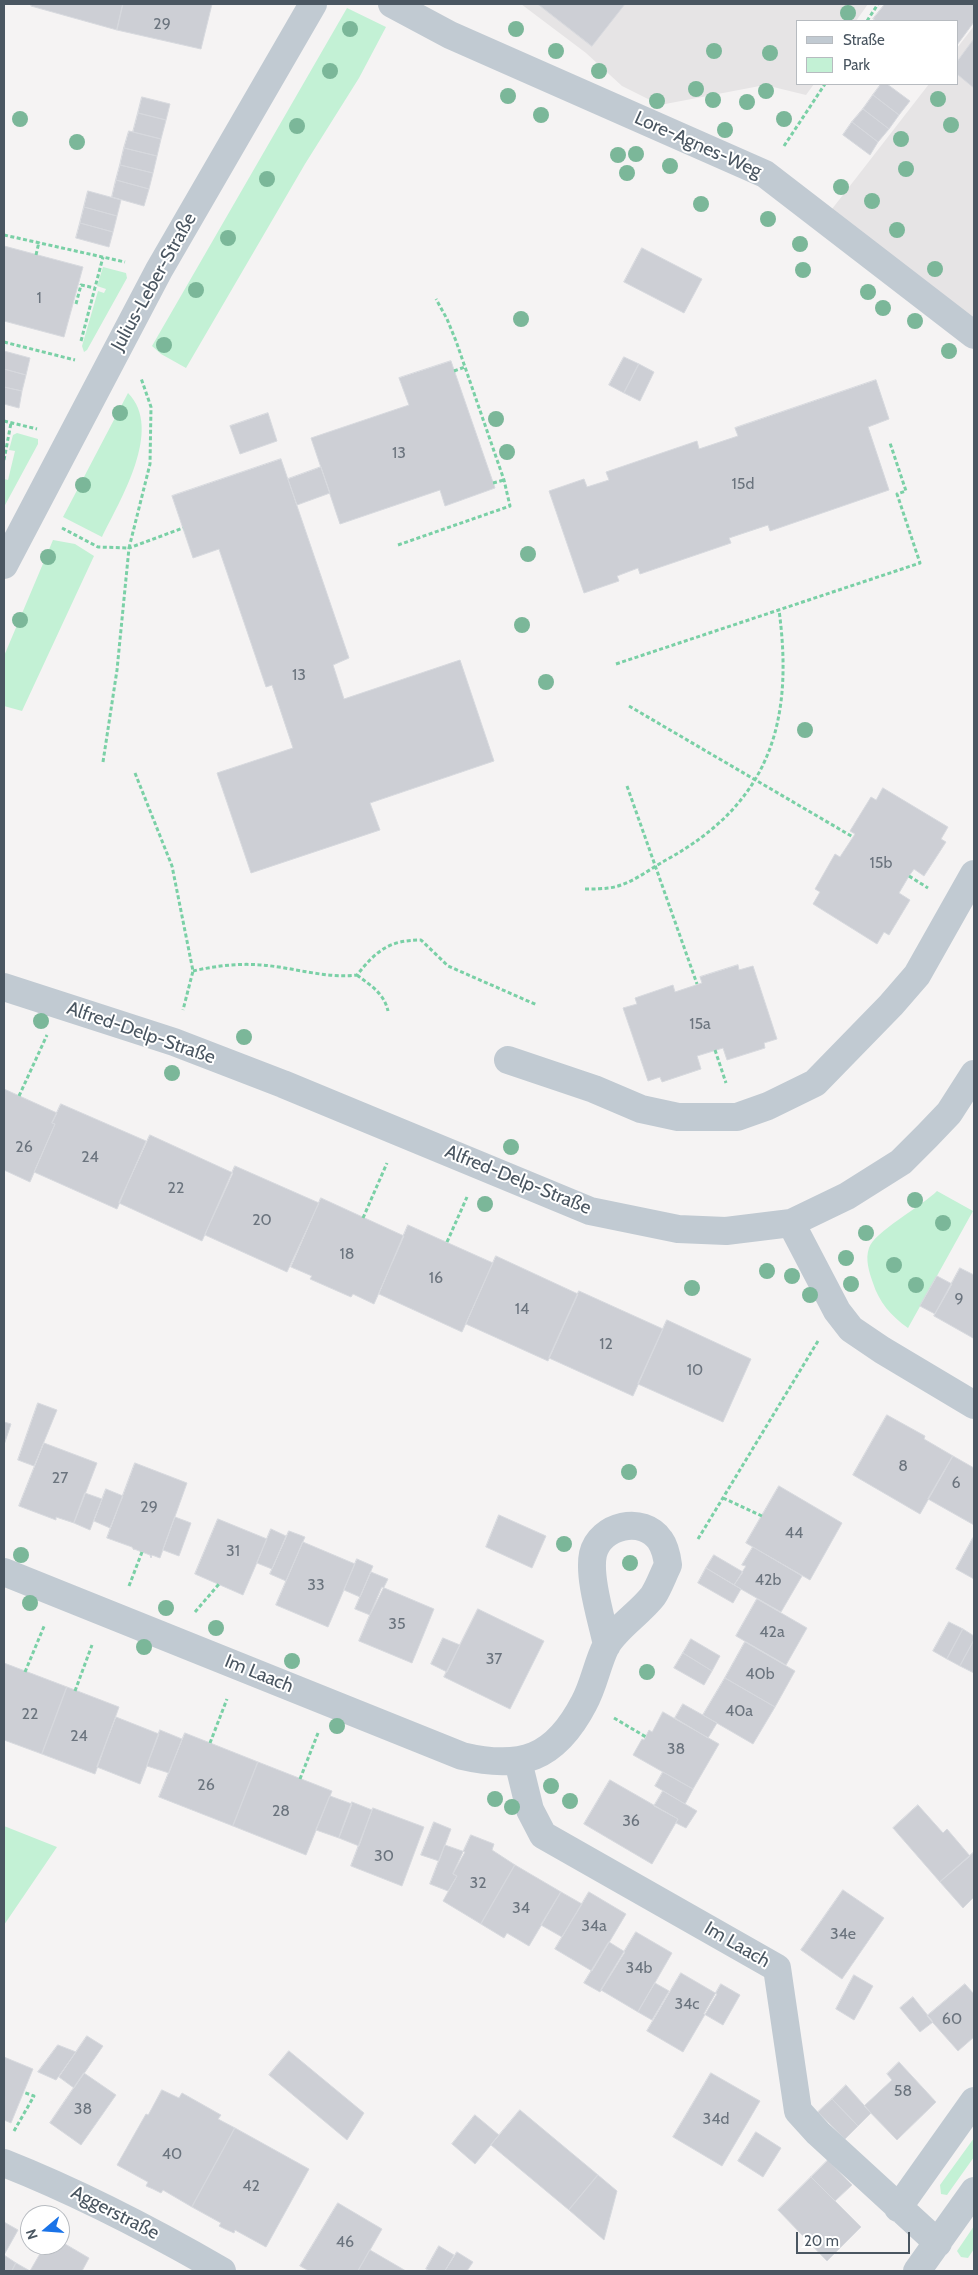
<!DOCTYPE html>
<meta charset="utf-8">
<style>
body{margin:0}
#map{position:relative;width:978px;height:2275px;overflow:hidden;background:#f5f3f3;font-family:Cabin,sans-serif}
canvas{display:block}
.frame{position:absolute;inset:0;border:5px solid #4a5661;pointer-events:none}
.legend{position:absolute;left:796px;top:20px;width:162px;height:65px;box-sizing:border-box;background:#fff;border:1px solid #b7bbc0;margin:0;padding:6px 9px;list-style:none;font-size:15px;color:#4a5661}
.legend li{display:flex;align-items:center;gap:10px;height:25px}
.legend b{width:25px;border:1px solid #b7bbc0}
.north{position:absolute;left:20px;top:2205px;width:50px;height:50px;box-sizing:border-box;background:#fff;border:1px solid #b7bbc0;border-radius:50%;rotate:252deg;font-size:14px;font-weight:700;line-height:20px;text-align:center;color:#4a5661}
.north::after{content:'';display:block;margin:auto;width:18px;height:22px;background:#1a73e8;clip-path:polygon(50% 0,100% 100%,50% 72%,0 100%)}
.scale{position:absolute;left:796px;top:2232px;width:114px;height:22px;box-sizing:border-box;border:2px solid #4a5661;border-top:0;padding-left:6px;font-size:15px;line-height:18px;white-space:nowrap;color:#4a5661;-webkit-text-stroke:4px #fff;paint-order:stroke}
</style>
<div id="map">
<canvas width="978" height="2275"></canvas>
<div class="frame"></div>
<ul class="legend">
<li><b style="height:6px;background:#c1cad2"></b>Straße</li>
<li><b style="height:14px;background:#c3f1d5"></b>Park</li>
</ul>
<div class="north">N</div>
<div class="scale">20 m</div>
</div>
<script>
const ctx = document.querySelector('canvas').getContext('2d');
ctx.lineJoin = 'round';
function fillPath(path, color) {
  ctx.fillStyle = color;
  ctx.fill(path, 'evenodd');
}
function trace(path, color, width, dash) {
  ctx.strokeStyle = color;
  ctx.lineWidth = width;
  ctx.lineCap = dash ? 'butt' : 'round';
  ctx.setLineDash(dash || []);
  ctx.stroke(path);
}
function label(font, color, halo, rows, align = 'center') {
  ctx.font = font + ' Cabin,sans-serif';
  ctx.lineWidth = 4;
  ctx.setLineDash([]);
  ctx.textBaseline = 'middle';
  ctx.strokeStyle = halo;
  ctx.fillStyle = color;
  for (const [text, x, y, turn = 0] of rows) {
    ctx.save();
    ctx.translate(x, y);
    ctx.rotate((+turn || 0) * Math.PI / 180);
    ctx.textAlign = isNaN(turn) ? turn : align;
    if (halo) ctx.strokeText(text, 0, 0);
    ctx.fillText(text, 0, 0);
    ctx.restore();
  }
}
const education = new Path2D(`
 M521 4H868L856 21H797V84H814L806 95 765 85 660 105 622 86 586 53Z
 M974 26V319L832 209 929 84H957V48Z`);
const green = new Path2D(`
 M347 8 386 27 359 78 305 164 186 368 161 354 152 346Z
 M103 267 126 273 127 278 87 350 84 352 82 346 98 291 104 293 106 289 97 286Z
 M128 393C164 429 120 500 102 537L63 517Z
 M17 433 38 439V444L4 507V479L8 480 15 451 9 450 13 435Z
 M53 540 75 544 94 556 22 711 4 706V656Z
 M937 1191 973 1211 908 1328C891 1316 879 1302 873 1283 869 1272 865 1259 869 1248 874 1232 922 1206 937 1191Z
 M4 1826 57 1847 4 1925Z
 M974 2138V2157L947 2195 941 2194 940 2185Z
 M974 2226V2249L968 2258 961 2257 957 2251Z`);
const building = new Path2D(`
 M32 4H123L117 30 31 6Z
 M123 4H212L201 49 117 30Z
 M538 4H625L592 46Z
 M885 4H974V22L957 45V21H876L873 19Z
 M974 39V88L957 74V62Z
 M881 84H887L910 101 899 115 873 95Z
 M873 95 899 115 889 129 863 109Z
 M142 97 170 104 166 120 138 113Z
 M863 109 889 129 878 142 852 122Z
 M138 113 166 120 161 139 133 132Z
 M852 122 878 142 870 155 843 135Z
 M129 131 161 139 157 156 124 148Z
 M124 148 157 156 153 173 120 165Z
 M120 165 153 173 149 189 116 180Z
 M116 180 149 189 144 206 112 197Z
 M88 191 121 200 117 216 84 207Z
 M84 207 117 216 113 232 80 223Z
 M80 223 113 232 109 247 76 238Z
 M4 246 83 267 64 337 4 321Z
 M642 248 702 279 684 313 624 282Z
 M4 351 30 358 26 375 4 369Z
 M624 357 639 364 624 393 609 385Z
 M451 361 495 488 445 506 440 490 340 524 311 438 409 405 399 378Z
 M639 364 654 372 640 401 624 393Z
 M4 369 26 375 22 391 4 387Z
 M876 380 889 419 868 427 889 490 770 531 768 525 729 538 731 543 640 574 638 568 617 576 619 581 584 593 549 491 584 479 587 487 609 480 606 472 697 441 699 449 738 436 735 428Z
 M4 387 22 391 19 408 4 404Z
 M268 413 277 441 240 454 230 426Z
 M281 459 349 658 333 665 344 699 460 660 494 761 370 803 380 830 251 873 217 773 293 748 272 685 266 687 219 549 193 558 172 496Z
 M321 467 330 493 297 505 288 479Z
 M883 788 948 827 941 839 946 842 924 876 914 869 909 876 899 893 910 900 889 935 884 932 877 944 813 904 820 892 815 889 835 854 840 857 855 834 850 831 871 797 876 800Z
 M738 965 739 970 753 966 777 1039 764 1043 765 1048 727 1060 723 1048 697 1056 701 1069 662 1082 660 1077 648 1081 623 1008 637 1004 635 998 673 985 675 992 702 983 700 977Z
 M4 1089 57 1113 52 1123 55 1124 30 1182 4 1170Z
 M61 1104 146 1141 117 1209 34 1172 55 1124 52 1123Z
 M150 1135 233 1173 202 1241 119 1203Z
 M235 1166 319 1203 287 1272 205 1235Z
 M321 1198 404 1236 374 1304 353 1294 351 1297 310 1279 312 1276 291 1267Z
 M408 1225 493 1263 462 1332 379 1294Z
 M496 1256 578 1294 548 1361 466 1324Z
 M960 1268 974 1275 973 1338 934 1316Z
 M937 1276 952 1284 935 1314 920 1306Z
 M579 1291 663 1329 633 1396 549 1358Z
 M667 1320 751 1359 723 1422 638 1384Z
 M38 1403 57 1410 34 1466 18 1460Z
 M887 1415 925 1436 924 1439 953 1456 920 1514 853 1475Z
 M4 1422 11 1424 4 1445Z
 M44 1443 97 1463 74 1523 56 1517V1520L19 1506Z
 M953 1456 974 1468V1525L928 1499Z
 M135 1463 187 1483 160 1558 152 1555 151 1558 150 1555 134 1549V1550L132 1547 107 1538Z
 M779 1486 842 1523 810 1580 746 1543Z
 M106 1489 123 1496 110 1528 94 1521Z
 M85 1493 102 1499 90 1530 74 1523Z
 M499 1515 546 1536 532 1568 486 1547Z
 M175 1517 191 1523 179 1556 163 1550Z
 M218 1519 267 1539 243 1595 195 1574Z
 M271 1529 286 1536 272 1569 257 1563Z
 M289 1531 305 1537 286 1581 270 1574Z
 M973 1538 974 1539V1579L956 1569Z
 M303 1542 355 1564 328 1627 276 1605Z
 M753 1547 802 1576 781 1612 734 1585 746 1566 742 1565Z
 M714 1555 743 1572 734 1585 706 1568Z
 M357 1559 373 1566 360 1597 344 1590Z
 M706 1568 741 1589 733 1603 698 1583Z
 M371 1572 388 1579 370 1615 355 1609Z
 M382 1587 434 1609 412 1663 359 1641Z
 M757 1599 807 1628 786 1665 736 1636Z
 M478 1609 544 1641 510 1709 444 1677Z
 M949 1622 963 1629 947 1659 933 1651Z
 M963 1629 974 1636V1640L960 1666 947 1659Z
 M443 1638 460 1645 447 1672 431 1664Z
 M691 1639 720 1656 712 1671 683 1653Z
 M974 1640V1673L960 1666Z
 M745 1642 795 1671 775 1707 725 1678Z
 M683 1653 712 1671 704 1685 674 1668Z
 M4 1663 67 1687 42 1754 4 1740Z
 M725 1678 775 1707 753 1744 703 1715Z
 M67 1687 119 1707 95 1774 42 1754Z
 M683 1704 717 1723 708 1738 675 1718Z
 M663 1712 719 1744 693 1789 633 1755 642 1739 644 1740 649 1730 652 1732Z
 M116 1717 159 1734 140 1784 97 1767Z
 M160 1730 182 1739 169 1773 147 1766Z
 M185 1733 258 1762 233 1826 159 1797Z
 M258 1762 332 1791 306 1855 233 1826Z
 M663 1772 693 1789 685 1804 655 1786Z
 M610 1780 678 1819 652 1864 584 1824Z
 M663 1791 697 1811 686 1828 676 1823 678 1819 654 1806Z
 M330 1796 352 1804 339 1838 316 1830Z
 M352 1802 372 1810 359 1846 339 1838Z
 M918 1805 943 1833 947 1829 970 1856 940 1882 893 1828Z
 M373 1808 424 1827 402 1886 351 1866Z
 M434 1822 451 1829 439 1861 421 1855Z
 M471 1835 494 1844 492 1850 515 1865 481 1924 443 1901 457 1876 453 1874Z
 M445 1845 465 1852 453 1874 457 1876 448 1891 430 1884Z
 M974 1852V1897L963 1908 940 1882Z
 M515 1865 561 1892 529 1946 507 1933 504 1938 481 1924Z
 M843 1890 884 1918 842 1979 801 1950Z
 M561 1892 582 1904 562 1937 541 1925Z
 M589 1892 626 1914 592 1971 555 1949Z
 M636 1932 672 1953 638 2012 601 1990Z
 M609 1942 625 1952 600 1992 584 1983Z
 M681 1973 717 1994 683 2052 647 2031Z
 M854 1975 873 1986 854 2020 836 2009Z
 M655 1983 669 1991 652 2020 638 2012Z
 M721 1984 740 1995 723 2025 704 2014Z
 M965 1984 974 1994V2037L958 2051 927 2016Z
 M913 1997 933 2022 920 2032 900 2008Z
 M87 2036 103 2046 74 2088 59 2077Z
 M58 2045 76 2052 56 2080 38 2072Z
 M289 2051 364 2113 347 2140 269 2075Z
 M4 2057 33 2069 11 2123 4 2120Z
 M899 2062 936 2102 897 2140 864 2106 892 2080 887 2074Z
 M84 2073 116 2095 81 2145 50 2123Z
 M711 2073 760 2101 722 2166 673 2137Z
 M846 2085 871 2113 858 2126 832 2099Z
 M162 2090 179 2098 182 2093 221 2115 218 2119 235 2128 192 2207 163 2190 161 2193 153 2189 146 2186 148 2182 117 2165 146 2114 148 2115Z
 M832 2099 858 2126 845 2139 818 2112Z
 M520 2110 598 2175 569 2210 491 2145Z
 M475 2115 499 2135 475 2164 452 2144Z
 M235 2128 309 2169 266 2247 235 2230 234 2233 225 2229 219 2226 221 2223 192 2207Z
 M756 2132 781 2148 763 2177 738 2161Z
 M828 2160 852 2185 835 2201 811 2177Z
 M598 2175 617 2191 604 2240 569 2210Z
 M811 2177 861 2227 827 2261 778 2210Z
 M338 2203 382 2229 358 2271H309L300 2266Z
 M4 2222 18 2230 4 2255Z
 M60 2241 89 2258 82 2271H30L45 2245H60Z
 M439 2246 454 2255 445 2271H430L426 2269Z
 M370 2250 406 2271H358Z
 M457 2252 473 2262 467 2271H445Z
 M4 2255 16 2263 12 2271H4Z
 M16 2263 30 2271H12Z`);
const path = new Path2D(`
 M867 21 878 4
 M784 146 825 84
 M4 235 125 262
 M36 255 39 242
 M76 304 81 285 95 288
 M81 341 103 257
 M4 342 75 360
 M454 371 465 367
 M4 421 37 429
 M4 460 11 423
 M493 483 504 480
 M62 528 98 547 129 548 150 464 151 407 141 378
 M398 545 510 506 504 480 456 341 447 319 436 299
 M616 664 920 563 897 494 906 491 890 443
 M629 706 853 837
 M103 762 117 670 129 548 183 528
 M135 773 172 866 193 971 183 1010
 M627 786 697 984
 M909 876 928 888
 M585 889C593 889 601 889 608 888 629 886 648 870 666 860 770 803 794 722 779 610
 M193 971C215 966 238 963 261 965 292 967 326 979 357 975 376 951 389 940 421 940L448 966 537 1005
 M357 975C371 986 384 993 388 1011
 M715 1050 726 1083
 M19 1096 47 1035
 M363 1218 387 1163
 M447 1242 467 1197
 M723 1498 762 1516
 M698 1539 818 1341
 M129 1586 142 1552
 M195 1612 219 1584
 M25 1672 45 1624
 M75 1691 92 1645
 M614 1718 646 1737
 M210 1743 227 1699
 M300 1779 318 1733
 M14 2131 34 2096 23 2092`);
const minor = new Path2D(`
 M392 4 450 35 765 174 974 335
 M4 565 159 270 313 4
 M4 987 174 1042 283 1084 590 1211 678 1229 726 1231 791 1223 847 1196 901 1162 927 1136 949 1113 974 1074
 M508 1060 594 1089 641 1109 678 1117H737L768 1106 815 1083 891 1005 917 975 974 874
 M791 1223 837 1311 851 1329 882 1350 974 1405
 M4 1572 462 1756C521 1770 555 1759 584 1703 594 1685 597 1664 606 1646 616 1628 640 1613 653 1596 659 1587 663 1575 668 1565 667 1557 665 1547 660 1540 643 1515 600 1525 593 1554 588 1577 602 1621 607 1645
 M518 1761 530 1810 543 1835 777 1968 798 2111 818 2133 938 2243
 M4 2163C80 2193 151 2230 222 2271
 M898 2208 974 2101
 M917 2271 974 2191`);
const trees = [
 [848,13],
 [350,29],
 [516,29],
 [556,51],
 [714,51],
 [770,53],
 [330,71],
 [599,71],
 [696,89],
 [766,91],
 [508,96],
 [938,99],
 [713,100],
 [657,101],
 [747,102],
 [541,115],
 [20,119],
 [784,119],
 [951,125],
 [297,126],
 [725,130],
 [901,139],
 [77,142],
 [636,154],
 [618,155],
 [670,166],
 [906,169],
 [627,173],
 [267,179],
 [841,187],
 [872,201],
 [701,204],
 [768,219],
 [897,230],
 [228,238],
 [800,244],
 [935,269],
 [803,270],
 [196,290],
 [868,292],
 [883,308],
 [521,319],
 [915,321],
 [164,345],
 [949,351],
 [120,413],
 [496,419],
 [507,452],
 [83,485],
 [528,554],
 [48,557],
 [20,620],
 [522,625],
 [546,682],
 [805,730],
 [41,1021],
 [244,1037],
 [172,1073],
 [511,1147],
 [915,1200],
 [485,1204],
 [943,1223],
 [866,1233],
 [846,1258],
 [894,1265],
 [767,1271],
 [792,1276],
 [851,1284],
 [916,1285],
 [692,1288],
 [810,1295],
 [629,1472],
 [564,1544],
 [21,1555],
 [630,1563],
 [30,1603],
 [166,1608],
 [216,1628],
 [144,1647],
 [292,1661],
 [647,1672],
 [337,1726],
 [551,1786],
 [495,1799],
 [570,1801],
 [512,1807]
];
const numberNames = [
 ["29",162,24],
 ["1",39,298],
 ["13",399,453],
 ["15d",743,484],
 ["13",299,675],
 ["15b",881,863],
 ["15a",700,1024],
 ["26",24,1147],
 ["24",90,1157],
 ["22",176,1188],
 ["20",262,1220],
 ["18",347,1254],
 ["16",436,1278],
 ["9",959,1299],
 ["14",522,1309],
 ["12",606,1344],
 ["10",695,1370],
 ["8",903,1466],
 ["27",60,1478],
 ["6",956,1483],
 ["29",149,1507],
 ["44",794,1533],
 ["31",233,1551],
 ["42b",768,1580],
 ["33",316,1585],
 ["35",397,1624],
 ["42a",772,1632],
 ["37",494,1659],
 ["40b",760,1674],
 ["40a",739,1711],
 ["22",30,1714],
 ["24",79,1736],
 ["38",676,1749],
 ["26",206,1785],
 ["28",281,1811],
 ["36",631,1821],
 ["30",384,1856],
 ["32",478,1883],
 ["34",521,1908],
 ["34a",594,1926],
 ["34e",843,1934],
 ["34b",639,1968],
 ["34c",687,2004],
 ["60",952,2019],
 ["58",903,2091],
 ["38",83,2109],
 ["34d",716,2119],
 ["40",172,2154],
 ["42",251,2186],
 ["46",345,2242]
];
const streetNames = [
 ["Lore-Agnes-Weg",698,145,24],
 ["Julius-Leber-Straße",154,282,-61],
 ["Alfred-Delp-Straße",141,1033,19],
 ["Alfred-Delp-Straße",518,1180,22],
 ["Im Laach",259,1674,22],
 ["Im Laach",737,1945,30],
 ["Aggerstraße",115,2213,27]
];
fillPath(education, '#e6e4e5');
fillPath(green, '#c3f1d5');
fillPath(building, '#cdcfd5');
trace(building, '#d7d9de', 1);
trace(path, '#7ad0a6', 3, [4, 2.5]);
trace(minor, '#c1cad2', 28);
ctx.fillStyle = '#7bb799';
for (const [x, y] of trees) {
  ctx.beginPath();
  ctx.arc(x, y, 8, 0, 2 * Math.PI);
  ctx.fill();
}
label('16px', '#6b747e', null, numberNames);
label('19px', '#4a5661', '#fff', streetNames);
</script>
